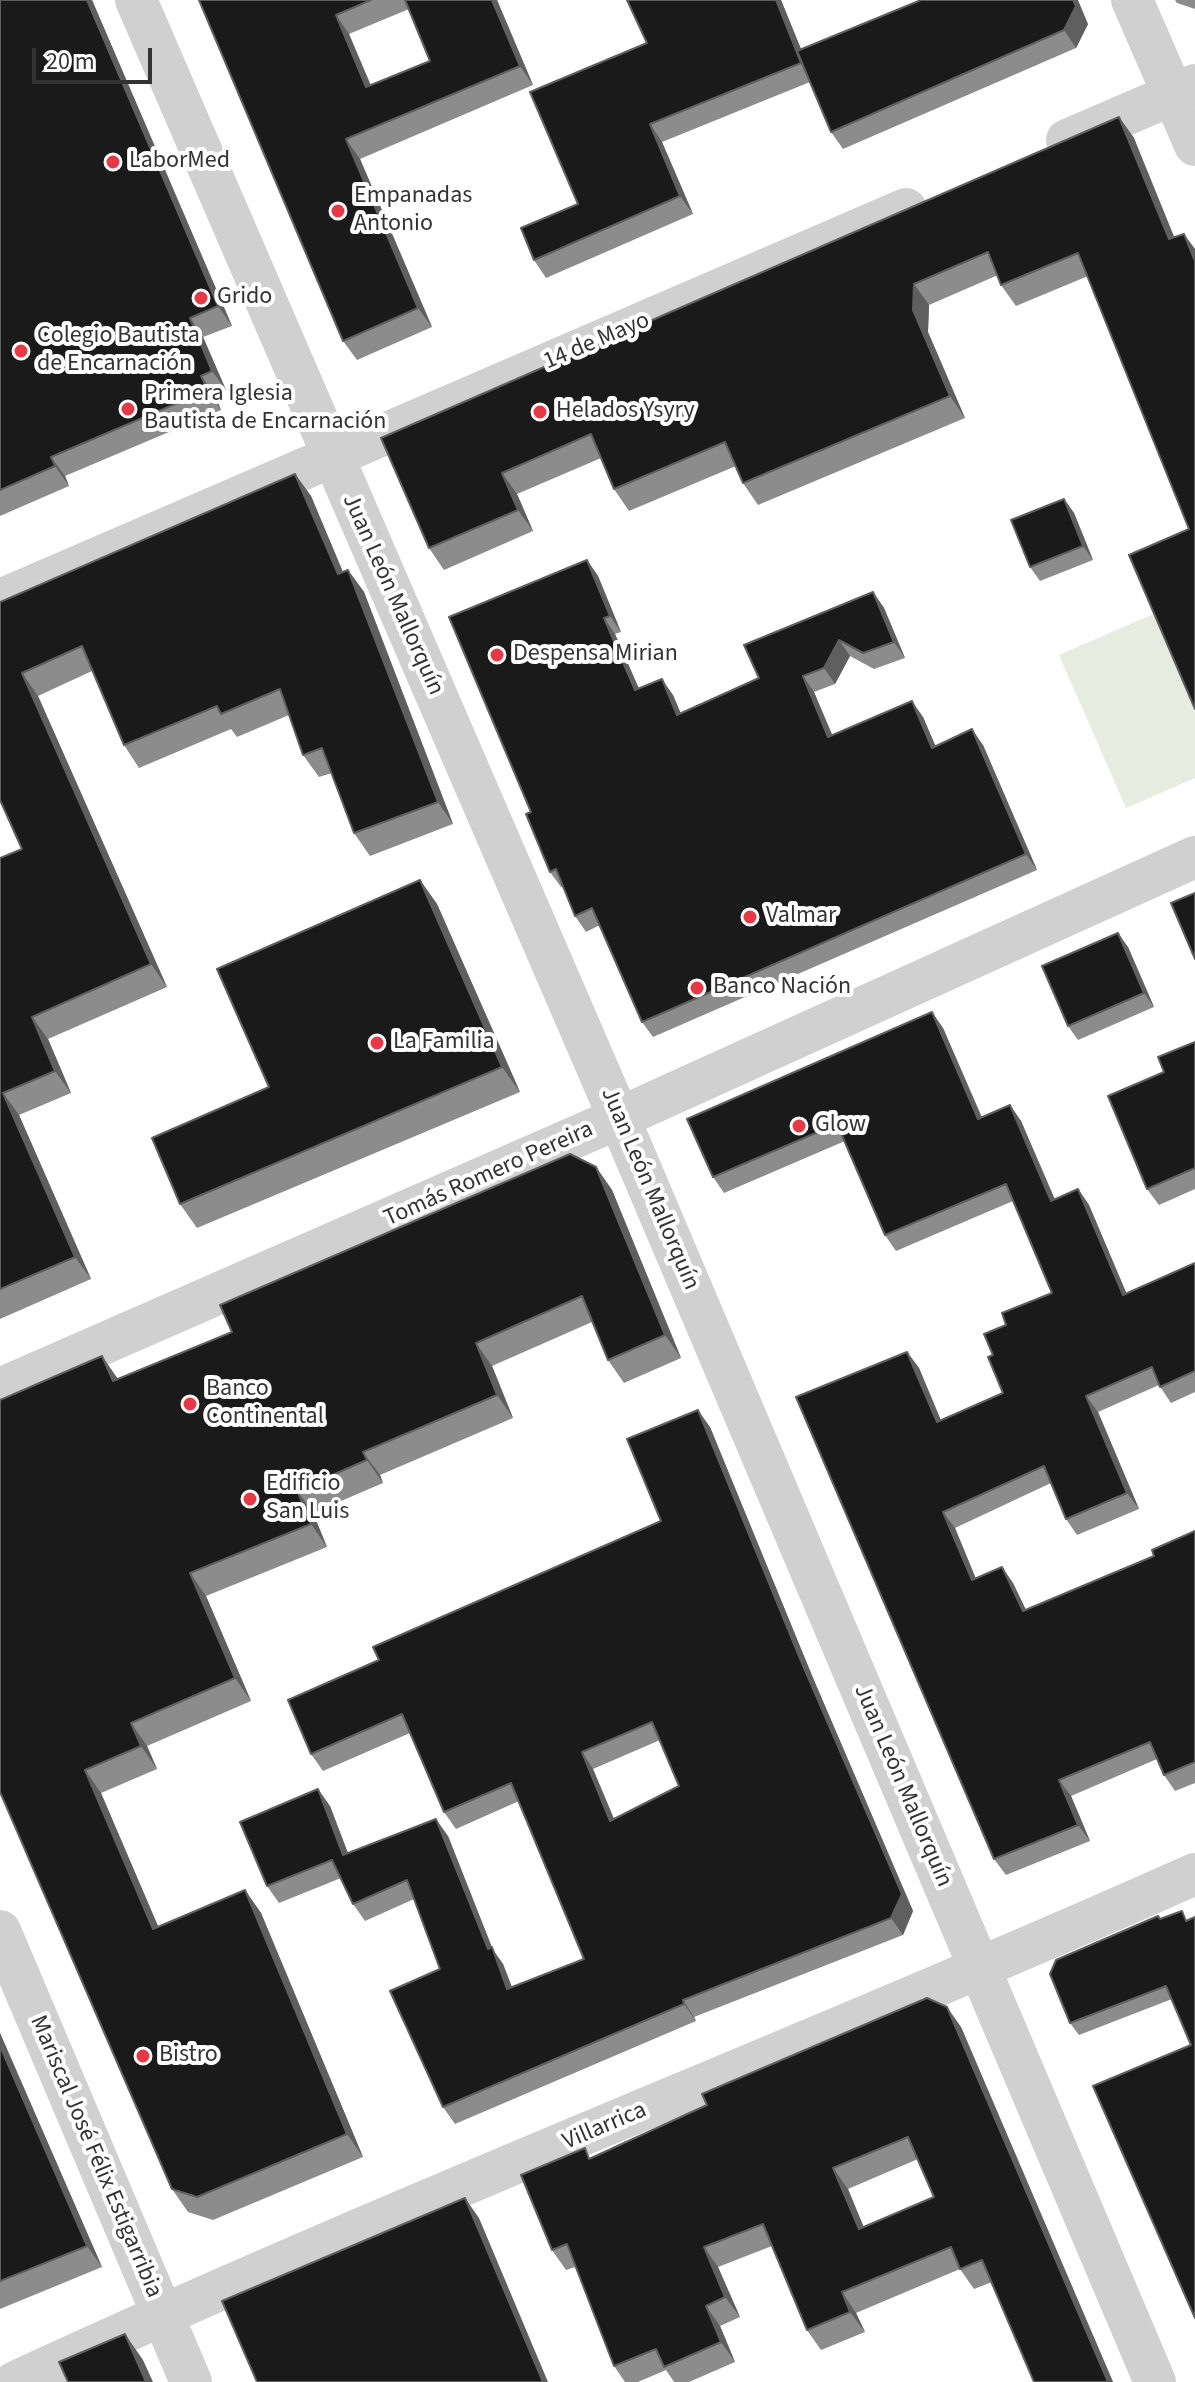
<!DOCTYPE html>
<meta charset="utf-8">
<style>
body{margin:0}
#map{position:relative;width:1195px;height:2382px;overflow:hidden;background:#fff;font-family:"Source Sans 3",sans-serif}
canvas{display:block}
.scale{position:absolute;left:32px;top:48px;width:120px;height:36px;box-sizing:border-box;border:4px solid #333;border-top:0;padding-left:10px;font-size:24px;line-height:28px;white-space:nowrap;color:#333;-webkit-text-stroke:6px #fff;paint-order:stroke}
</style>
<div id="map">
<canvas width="1195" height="2382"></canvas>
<div class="scale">20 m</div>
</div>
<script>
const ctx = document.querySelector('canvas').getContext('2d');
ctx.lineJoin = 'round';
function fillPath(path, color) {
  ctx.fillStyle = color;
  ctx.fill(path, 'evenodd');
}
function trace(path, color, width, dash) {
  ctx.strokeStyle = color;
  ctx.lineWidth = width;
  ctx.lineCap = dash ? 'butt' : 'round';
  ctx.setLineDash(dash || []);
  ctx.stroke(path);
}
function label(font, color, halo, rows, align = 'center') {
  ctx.font = font + ' "Source Sans 3",sans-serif';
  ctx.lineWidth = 8;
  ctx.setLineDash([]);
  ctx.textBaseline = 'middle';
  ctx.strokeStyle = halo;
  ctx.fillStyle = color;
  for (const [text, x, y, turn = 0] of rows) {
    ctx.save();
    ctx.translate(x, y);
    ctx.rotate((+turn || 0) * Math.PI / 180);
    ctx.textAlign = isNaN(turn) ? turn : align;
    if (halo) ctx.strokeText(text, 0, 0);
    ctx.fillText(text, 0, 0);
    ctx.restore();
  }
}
const green = new Path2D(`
 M1158 612 1195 696V778L1126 808 1059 655Z`);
const street = new Path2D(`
 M136 0 619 1118 1155 2382
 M1132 0 1195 145
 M1067 140 1195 85
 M0 600 906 209
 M0 1389 619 1118 1195 857
 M0 1931 191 2382
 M15 2382C404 2202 804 2048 1195 1874`);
const wall = new Path2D(`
 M0 0H92L232 326 203 337 226 390 215 395 221 410 65 476 69 486 0 516Z
 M199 0H497L533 85 360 159 432 327 357 360 343 341ZM409 9 430 61 371 85 349 34Z
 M627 0H781L801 49 1088 24 1076 48 843 149 831 132 810 82 662 142 693 214 546 278 534 260 578 204 647 43Z
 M1175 0H1195V9L1177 3Z
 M1119 117 1134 138 1189 529 1088 276 1016 306 1001 285 998 275 929 305 928 332 965 418 758 505 743 483 736 466 629 511 614 489 601 458 517 494 533 531 444 570 429 548 381 438Z
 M295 474 311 496 343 572 348 570 364 592 453 824 370 856 354 833 332 773 319 777 303 755 289 715 237 737 231 729 139 768 124 745 92 671 38 696 167 987 48 1039 71 1093 19 1115 91 1279 0 1319V858L22 849 0 602Z
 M1064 499 1074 513 1093 560 1040 581 1030 567Z
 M587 560 598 576 621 632 615 634 639 688 673 695 680 713 759 678 873 592 884 608 905 658 874 669 850 656 835 684 814 692 832 736 923 717 935 746 983 745 1037 870 653 1037 642 1022 600 925 586 932 575 916 563 887H561L550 872 531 812Z
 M420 880 437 904 520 1092 197 1228 180 1204 269 1087Z
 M1128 947 1154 1007 1078 1040 1068 1026Z
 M943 1028 982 1117 1010 1105 1021 1121 1055 1199 1078 1189 1089 1205 1126 1293 1195 1263V1392L1171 1403 1159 1385 1098 1412 1139 1509 1077 1535 1066 1519 1051 1483 955 1528 976 1579 1013 1583 1026 1610 1154 1556 1195 1531V1783L1175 1791 1164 1775 1157 1759 1071 1796 1090 1841 1006 1875 994 1859 907 1352 919 1368 941 1420 1003 1393 993 1355 1006 1325 1052 1293 1013 1201 896 1251 885 1235 845 1141 724 1193 713 1177Z
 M1195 1042V1189L1159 1205 1147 1189 1164 1072Z
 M596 1167 612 1190 681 1358 624 1383 608 1360 592 1322 492 1366 513 1418 380 1475 383 1483 313 1513 327 1547 206 1596 251 1701 147 1746 157 1769 101 1793 158 1926 245 1890 261 1913 363 2157 213 2220 188 2212 172 2189 0 1792 118 1379 232 1332Z
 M710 1427 813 1678 913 1911 903 1935 694 2017 696 2021 455 2124 443 2107 440 1969 414 1899 365 1921 353 1904 341 1878 279 1903 267 1886 330 1806 348 1853 448 1836 493 1950 503 1964 512 1987 584 1959 519 1801 456 1829 444 1812 410 1733 323 1771 311 1754 379 1660 661 1521ZM660 1740 679 1786 614 1819 593 1769Z
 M1161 1919 1191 2045 1172 1999 1079 2035 1070 2023Z
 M961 2027 1113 2382H1034L992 2282 974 2289 960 2269 856 2313 865 2332 821 2350 807 2330 772 2246 718 2267 740 2317 720 2326 735 2362 689 2382H674L666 2370 638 2382H625L614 2366 575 2267 566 2270 552 2250 591 2158ZM918 2159 934 2197 863 2227 848 2189Z
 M0 2033 102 2267 0 2309Z`);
const shadedWall = new Path2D(`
 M87 0H92L232 326 218 306Z
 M492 0H497L533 85 520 66Z
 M776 0H781L814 81 801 63Z
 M1073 0H1078L1088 24 1076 48 1064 30Z
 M336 15 349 34 379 106 366 87Z
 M1119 117 1134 138 1184 261 1169 239Z
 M650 124 662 142 693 214 680 196Z
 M346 139 360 159 432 327 418 308Z
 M1184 234 1195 249V261Z
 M914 284 929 305 928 332 965 418 950 396 913 310Z
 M190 318 203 337 226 390 212 371Z
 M201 376 215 395 221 410 208 390Z
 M51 457 65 476 69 486 55 466Z
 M502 473 517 494 533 531 518 510Z
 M295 474 311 496 353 596 338 574Z
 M1064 499 1074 513 1093 560 1083 546Z
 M587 560 598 576 621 632 610 616Z
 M348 570 364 592 453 824 438 802Z
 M873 592 884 608 905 658 894 642Z
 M604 618 615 634 646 706 635 690Z
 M839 640 850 656 835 684 824 668Z
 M22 673 38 696 167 987 151 964Z
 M803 676 814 692 840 753 828 737Z
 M662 679 673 695 688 730 677 715Z
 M912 701 923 717 943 763 932 748Z
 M972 729 983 745 1037 870 1026 854Z
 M420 880 437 904 520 1092 502 1067Z
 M1118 933 1128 947 1154 1007 1144 993Z
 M932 1012 943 1028 989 1135 978 1119Z
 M32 1017 48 1039 71 1093 55 1071Z
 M3 1093 19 1115 91 1279 75 1257Z
 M1010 1105 1021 1121 1062 1217 1051 1201Z
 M596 1167 612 1190 681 1358 665 1335Z
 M1078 1189 1089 1205 1134 1311 1123 1295Z
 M476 1343 492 1366 513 1418 497 1395Z
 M907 1352 919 1368 948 1438 937 1422Z
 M102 1356 118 1379 113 1381Z
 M1086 1396 1098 1412 1139 1509 1127 1493Z
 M698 1410 710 1427 813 1678 913 1911 903 1935 891 1918 801 1661Z
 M363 1452 380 1475 383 1483 367 1460Z
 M297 1490 313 1513 327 1547 311 1524Z
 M943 1512 955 1528 983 1596 972 1580Z
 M1002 1567 1013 1583 1034 1627 1023 1611Z
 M190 1573 206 1596 251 1701 235 1678Z
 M131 1723 147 1746 157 1769 141 1746Z
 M582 1752 593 1769 622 1838 610 1821Z
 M85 1770 101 1793 169 1952 153 1929Z
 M1059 1780 1071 1796 1090 1841 1078 1825Z
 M318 1789 330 1806 355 1872 343 1855Z
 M436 1819 448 1836 493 1950 503 1964 519 2006 507 1989 488 1949Z
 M245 1890 261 1913 363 2157 347 2134Z
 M683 2000 694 2017 696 2021 684 2004Z
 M947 2007 961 2027 1113 2382H1108Z
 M0 2033 102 2267 87 2246 0 2046Z
 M833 2168 848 2189 873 2249 859 2229Z
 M465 2198 479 2218 548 2382H543Z
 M704 2247 718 2267 740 2317 725 2297Z
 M842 2292 856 2313 865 2332 850 2312Z
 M706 2306 720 2326 735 2362 721 2342Z
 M125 2334 143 2360 153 2382H146Z`);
const building = new Path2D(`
 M0 0H87L218 306 190 318 212 371 201 376 208 390 51 457 55 466 0 490Z
 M199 0H371L336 15 366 87 430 61 405 0H492L520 66 346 139 418 308 343 341Z
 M627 0H776L801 63 650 124 680 196 534 260 521 228 578 204 530 92 647 43Z
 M921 0H1073L1076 6 1064 30 831 132 797 51Z
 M1119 117 1169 239 1184 234 1195 261V709L1129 555 1189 529 1078 253 1001 285 988 252 914 284 913 310 950 396 743 483 725 442 614 489 591 434 502 473 518 510 429 548 381 438Z
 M295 474 338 574 348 570 438 802 354 833 322 748 303 755 280 689 221 714 217 706 124 745 82 646 22 673 151 964 32 1017 55 1071 3 1093 75 1257 0 1289V858L22 849 0 800V602Z
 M1064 499 1083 546 1030 567 1011 520Z
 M587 560 610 616 604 618 635 690 662 679 677 715 759 678 744 645 873 592 894 642 863 653 839 640 824 668 803 676 828 737 912 701 932 748 972 729 1026 854 642 1022 592 908 575 916 556 869 550 872 526 814 531 812 449 617Z
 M420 880 502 1067 180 1204 152 1138 269 1087 217 969Z
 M1195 893V959L1171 903Z
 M1118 933 1144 993 1068 1026 1042 966Z
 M932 1012 978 1119 1010 1105 1051 1201 1078 1189 1123 1295 1195 1263V1371L1160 1387 1152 1367 1086 1396 1127 1493 1066 1519 1044 1466 943 1512 972 1580 1002 1567 1023 1611 1154 1556 1152 1550 1195 1531V1762L1164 1775 1150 1742 1059 1780 1078 1825 994 1859 796 1397 907 1352 937 1422 1003 1393 988 1357 993 1355 984 1334 1006 1325 1002 1313 1052 1293 1006 1184 885 1235 837 1124 713 1177 687 1119Z
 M1195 1042V1168L1147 1189 1108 1096 1164 1072 1158 1057Z
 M570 1154 596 1167 665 1335 608 1360 582 1296 476 1343 497 1395 363 1452 367 1460 297 1490 311 1524 190 1573 235 1678 131 1723 141 1746 85 1770 153 1929 245 1890 347 2134 197 2197 172 2189 0 1792V1400L102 1356 113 1381 232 1332 220 1305Z
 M698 1410 801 1661 902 1894 891 1918 683 2000 684 2004 443 2107 390 1991 440 1969 407 1880 353 1904 332 1860 267 1886 240 1822 318 1789 343 1855 436 1819 488 1949 492 1947 507 1989 584 1959 511 1783 444 1812 402 1714 311 1754 288 1700 379 1660 373 1647 661 1521 627 1439ZM652 1722 679 1786 610 1821 582 1752Z
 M1182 1911 1186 1921 1195 1917V2318L1093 2086 1191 2045 1166 1986 1070 2023 1050 1974 1056 1960 1158 1916 1160 1919Z
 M927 1998 947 2007 1108 2382H1034L982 2260 960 2269 951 2247 842 2292 850 2312 807 2330 763 2224 704 2247 725 2297 706 2306 721 2342 664 2367 656 2349 614 2366 567 2244 552 2250 521 2175 585 2148 589 2159 707 2105 702 2094ZM908 2137 934 2197 859 2229 833 2168Z
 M0 2046 87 2246 0 2281Z
 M465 2198 543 2382H257L222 2301Z
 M125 2334 146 2382H68L59 2362Z`);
const markers = [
 [113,162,8,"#e63946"],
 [338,211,8,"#e63946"],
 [201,298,8,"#e63946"],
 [21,351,8,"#e63946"],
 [128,409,8,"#e63946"],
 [540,412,8,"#e63946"],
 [497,655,8,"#e63946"],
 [750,917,8,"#e63946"],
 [697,988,8,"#e63946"],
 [377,1043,8,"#e63946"],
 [799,1126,8,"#e63946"],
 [190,1404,8,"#e63946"],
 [250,1499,8,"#e63946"],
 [143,2056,8,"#e63946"]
];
const poiNames = [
 ["LaborMed",129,162],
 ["Empanadas",354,197],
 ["Antonio",354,225],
 ["Grido",217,298],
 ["Colegio Bautista",37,337],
 ["de Encarnación",37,365],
 ["Primera Iglesia",144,395],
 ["Bautista de Encarnación",144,423],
 ["Helados Ysyry",556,412],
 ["Despensa Mirian",513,655],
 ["Valmar",766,917],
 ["Banco Nación",713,988],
 ["La Familia",393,1043],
 ["Glow",815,1126],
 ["Banco",206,1390],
 ["Continental",206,1418],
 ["Edificio",266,1485],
 ["San Luis",266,1513],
 ["Bistro",159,2056]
];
const streetNames = [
 ["14 de Mayo",597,342,-23],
 ["Juan León Mallorquín",392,595,66],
 ["Tomás Romero Pereira",489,1175,-24],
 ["Juan León Mallorquín",649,1189,67],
 ["Juan León Mallorquín",902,1786,67],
 ["Villarrica",605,2127,-23],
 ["Mariscal José Félix Estigarribia",95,2157,67]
];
fillPath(green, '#e6ecdf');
trace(street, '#d0d0d0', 42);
fillPath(wall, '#8c8c8c');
fillPath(shadedWall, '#5f5f5f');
fillPath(building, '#1a1a1a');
trace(building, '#5f5f5f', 2);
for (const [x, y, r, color] of markers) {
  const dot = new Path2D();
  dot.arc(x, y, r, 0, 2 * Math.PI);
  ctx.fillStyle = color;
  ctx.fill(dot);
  trace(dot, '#fff', 3);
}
label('24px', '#333', '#fff', poiNames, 'left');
label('24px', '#333', '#fff', streetNames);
</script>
